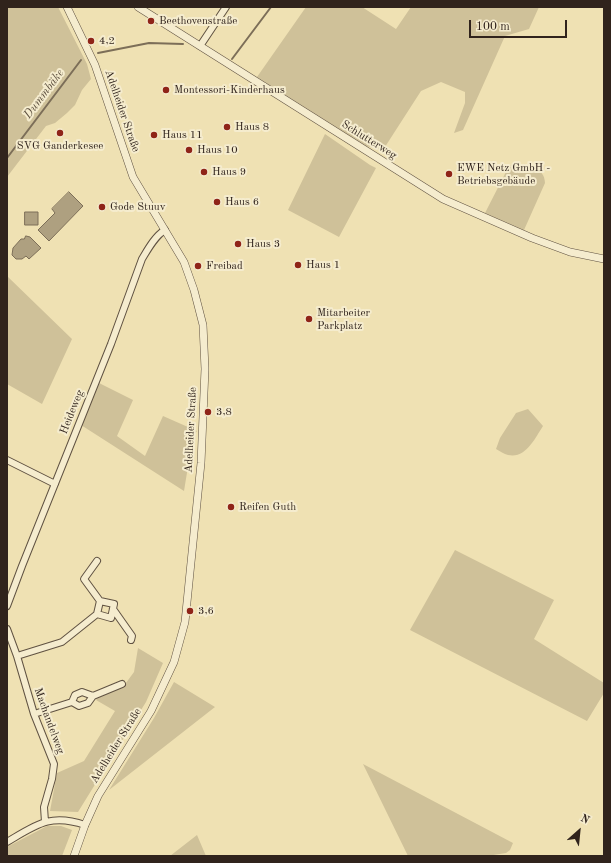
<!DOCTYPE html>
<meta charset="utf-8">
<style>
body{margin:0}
#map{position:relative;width:611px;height:863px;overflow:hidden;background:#efe1b3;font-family:"Old Standard TT",serif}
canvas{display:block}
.frame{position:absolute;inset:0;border:8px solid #30231c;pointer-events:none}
.north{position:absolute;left:559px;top:811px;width:40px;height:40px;-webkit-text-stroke:3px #f5ecce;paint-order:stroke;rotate:27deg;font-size:11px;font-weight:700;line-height:16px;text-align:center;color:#30231c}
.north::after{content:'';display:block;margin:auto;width:14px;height:18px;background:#30231c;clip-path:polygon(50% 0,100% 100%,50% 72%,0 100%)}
.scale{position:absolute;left:469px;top:20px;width:98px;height:18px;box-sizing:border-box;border:2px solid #30231c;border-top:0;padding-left:5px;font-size:12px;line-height:14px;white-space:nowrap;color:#30231c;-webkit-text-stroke:3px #f5ecce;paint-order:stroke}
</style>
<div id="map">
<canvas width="611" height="863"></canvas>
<div class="frame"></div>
<div class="north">N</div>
<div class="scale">100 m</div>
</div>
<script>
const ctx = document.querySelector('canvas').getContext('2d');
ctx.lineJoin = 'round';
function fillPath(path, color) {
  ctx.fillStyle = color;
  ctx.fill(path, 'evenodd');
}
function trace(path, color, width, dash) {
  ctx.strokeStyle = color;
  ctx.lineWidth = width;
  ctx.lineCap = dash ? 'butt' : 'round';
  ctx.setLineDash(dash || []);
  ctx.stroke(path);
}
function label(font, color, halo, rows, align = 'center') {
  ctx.font = font + ' "Old Standard TT",serif';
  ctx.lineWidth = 4;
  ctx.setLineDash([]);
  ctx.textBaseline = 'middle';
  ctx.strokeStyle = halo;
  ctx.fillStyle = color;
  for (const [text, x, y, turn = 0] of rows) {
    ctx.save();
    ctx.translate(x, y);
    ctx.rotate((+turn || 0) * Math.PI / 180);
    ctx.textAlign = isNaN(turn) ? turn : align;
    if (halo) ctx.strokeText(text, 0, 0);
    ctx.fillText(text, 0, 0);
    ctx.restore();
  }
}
const green = new Path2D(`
 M7 7H58L87 64 91 79 82 90 75 105 67 113 55 123 46 126 7 177Z
 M306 7H362L396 29 411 7H539L529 29 505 36 463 130 454 133 465 103V92L441 82 421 91 383 150 366 146 257 77Z
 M325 134 370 165 376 168 339 237 288 210Z
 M513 164C526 164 545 167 545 183L524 230 485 213 509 166Z
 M7 276 72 339 42 404 7 384Z
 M99 383 133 400 117 436 145 456 163 416 197 431 193 436 184 491 81 425Z
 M528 409 543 426C535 438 526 459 508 455 504 454 500 451 496 449L500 438 516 413Z
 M455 550 554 600 534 639 604 683V693L587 721 410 630Z
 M138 648 163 663 146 702 78 812 50 811 57 773 84 761 115 711 96 700 98 697 123 687 134 672Z
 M174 682 215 707 109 790 154 718Z
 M363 764 513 843 510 850 506 853 487 856H408Z
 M47 826H61L72 830 62 856H7V847Z
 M197 835 206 856H170Z`);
const water = new Path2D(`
 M69 192 83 206 49 241 38 230 55 213 52 209Z
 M25 212H38V225H25Z
 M26 236 30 237 41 248 29 259 26 256 22 259H16L12 255 13 248 21 239H24Z`);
const stream = new Path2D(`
 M98 53 149 43 183 44
 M232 59 271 7
 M7 158 81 60`);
const minor = new Path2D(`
 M200 46 226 7
 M7 460 55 484
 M97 561 84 579 100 601
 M7 606 22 566 111 344 142 259C148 249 155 236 165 230
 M113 609 132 636 131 640
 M7 629 17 656 34 714 54 764 52 779 44 807 45 822
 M17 656 62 642 97 614 100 601 114 604 111 618 97 614
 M72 702 75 695 82 692 93 696 122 684
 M34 714 72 702 79 706 88 703 93 696
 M7 842C36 825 50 813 85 825`);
const tertiary = new Path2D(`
 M67 7 95 65 133 177 184 262 194 290 203 325 205 369 201 463 185 622 174 662 151 711 98 796 85 825 74 856
 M138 7 443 199 532 238 570 252 604 259`);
const markers = [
 [151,21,4,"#8f2418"],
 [91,41,4,"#8f2418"],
 [166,90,4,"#8f2418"],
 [227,127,4,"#8f2418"],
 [60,133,4,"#8f2418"],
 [154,135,4,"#8f2418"],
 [189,150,4,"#8f2418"],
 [204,172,4,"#8f2418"],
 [449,174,4,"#8f2418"],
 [217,202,4,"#8f2418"],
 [102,207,4,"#8f2418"],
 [238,244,4,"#8f2418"],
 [298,265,4,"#8f2418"],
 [198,266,4,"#8f2418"],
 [309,319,4,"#8f2418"],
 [208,412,4,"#8f2418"],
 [231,507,4,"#8f2418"],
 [190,611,4,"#8f2418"]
];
const poiNames = [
 ["Beethovenstraße",159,21],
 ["4,2",99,41],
 ["Montessori-Kinderhaus",174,90],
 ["Haus 8",235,127],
 ["Haus 11",162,135],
 ["SVG Ganderkesee",60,146,"center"],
 ["Haus 10",197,150],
 ["EWE Netz GmbH -",457,168],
 ["Betriebsgebäude",457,181],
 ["Haus 9",212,172],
 ["Haus 6",225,202],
 ["Gode Stuuv",110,207],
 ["Haus 3",246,244],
 ["Haus 1",306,265],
 ["Freibad",206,266],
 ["Mitarbeiter",317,313],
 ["Parkplatz",317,326],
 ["3,8",216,412],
 ["Reifen Guth",239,507],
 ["3,6",198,611]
];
const streetNames = [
 ["Adelheider Straße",122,111,71],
 ["Schlutterweg",369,140,32],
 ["Heideweg",72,412,-68],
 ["Adelheider Straße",191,430,-87],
 ["Machandelweg",49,721,70],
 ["Adelheider Straße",116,746,-58]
];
const waterNames = [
 ["Dummbäke",44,94,-53]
];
fillPath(green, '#cfc199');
fillPath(water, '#aea080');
trace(water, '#7c6e58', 1);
trace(stream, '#7c6e58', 2);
trace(minor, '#605242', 8);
trace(tertiary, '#605242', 8);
trace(minor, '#f5ecce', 6);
trace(tertiary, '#f5ecce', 7);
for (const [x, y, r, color] of markers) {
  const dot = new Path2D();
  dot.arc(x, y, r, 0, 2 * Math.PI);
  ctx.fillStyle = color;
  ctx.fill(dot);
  trace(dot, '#f5ecce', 1.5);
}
label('11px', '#30231c', '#f5ecce', poiNames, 'left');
label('11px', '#30231c', '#f5ecce', streetNames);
label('italic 12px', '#5c4f3f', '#f5ecce', waterNames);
</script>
